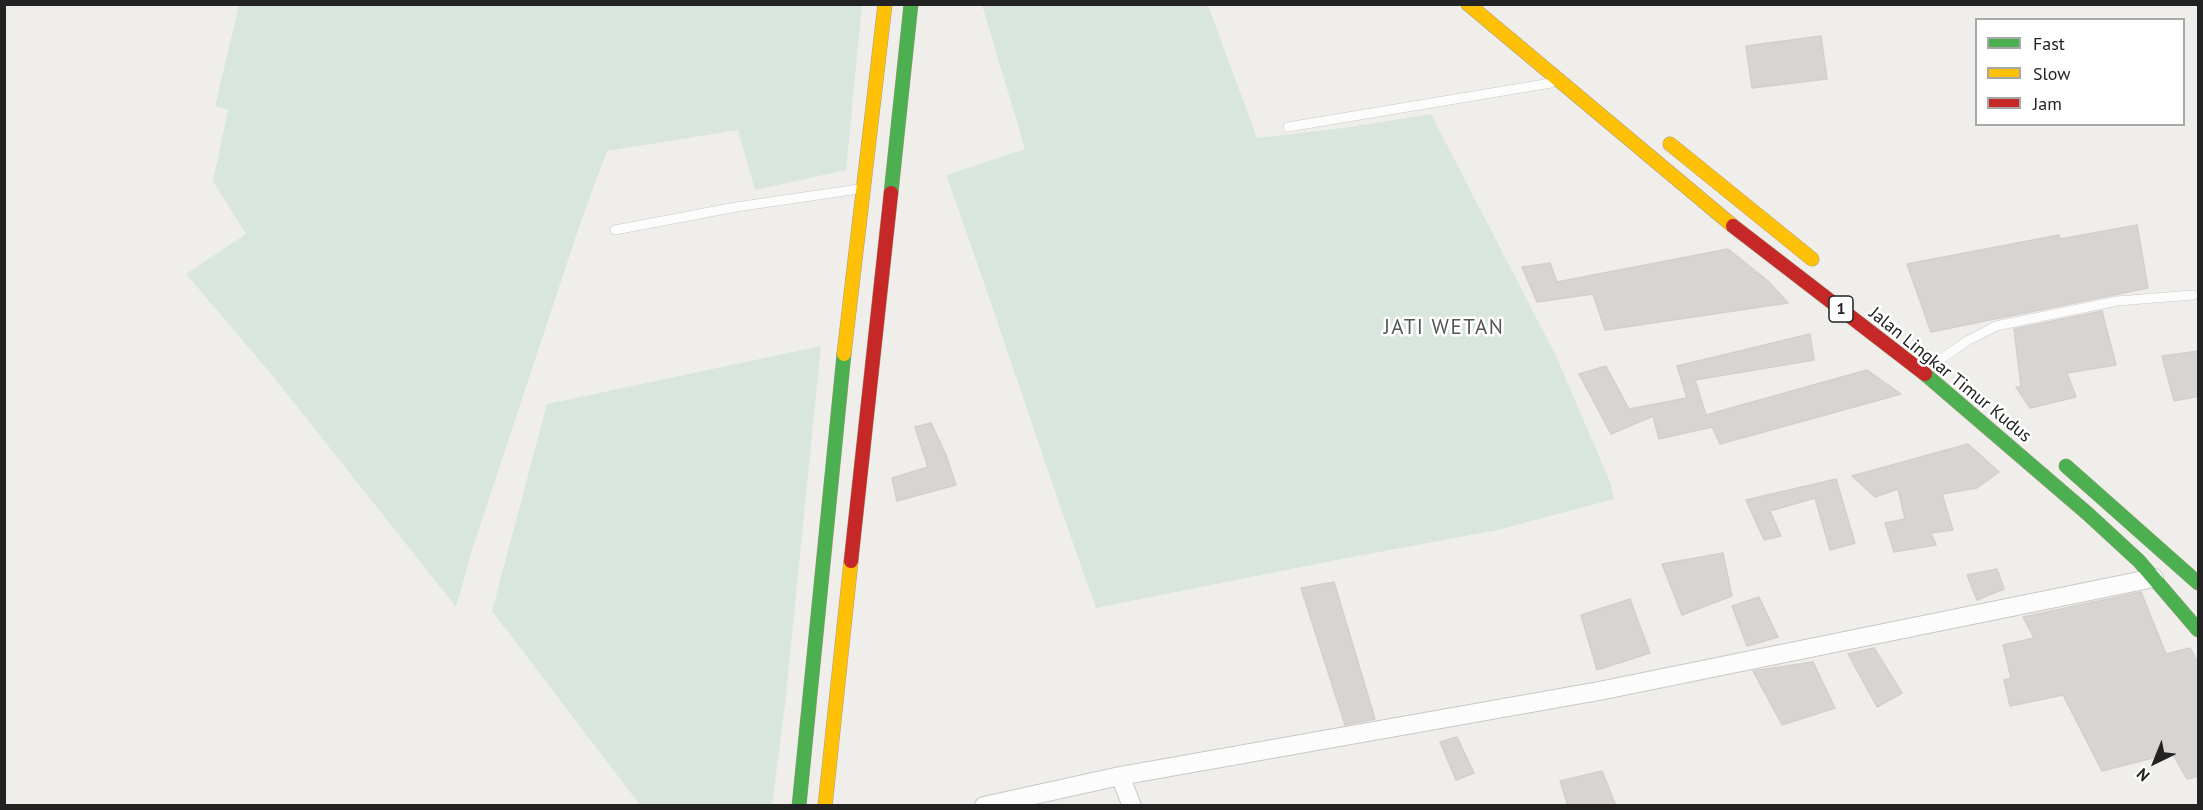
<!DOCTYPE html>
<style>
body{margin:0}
#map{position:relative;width:2203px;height:810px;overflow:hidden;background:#f0eeeb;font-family:"PT Sans",sans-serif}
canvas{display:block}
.frame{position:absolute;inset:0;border:6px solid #222;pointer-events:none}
.legend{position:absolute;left:1975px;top:18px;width:210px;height:108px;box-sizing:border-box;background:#fff;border:2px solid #a7a7a7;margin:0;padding:8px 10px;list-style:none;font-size:18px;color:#222}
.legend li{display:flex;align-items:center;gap:12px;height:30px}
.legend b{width:30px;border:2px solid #a7a7a7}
.north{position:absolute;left:2125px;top:732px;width:60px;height:60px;-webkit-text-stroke:4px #fff;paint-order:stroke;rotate:223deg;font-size:16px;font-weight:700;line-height:24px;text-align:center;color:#222}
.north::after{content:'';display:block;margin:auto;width:21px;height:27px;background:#222;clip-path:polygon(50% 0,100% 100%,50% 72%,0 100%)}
</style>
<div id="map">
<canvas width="2203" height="810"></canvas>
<div class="frame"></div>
<ul class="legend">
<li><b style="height:8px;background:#4caf50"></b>Fast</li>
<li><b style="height:8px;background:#ffc107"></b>Slow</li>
<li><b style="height:8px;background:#c62828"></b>Jam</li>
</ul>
<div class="north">N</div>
</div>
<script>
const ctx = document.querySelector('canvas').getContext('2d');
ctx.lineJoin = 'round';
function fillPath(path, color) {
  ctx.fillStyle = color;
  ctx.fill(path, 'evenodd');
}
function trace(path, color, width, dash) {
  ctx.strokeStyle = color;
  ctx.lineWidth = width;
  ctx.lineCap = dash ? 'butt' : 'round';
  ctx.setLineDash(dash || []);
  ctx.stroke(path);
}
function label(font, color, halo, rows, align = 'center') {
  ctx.font = font + ' "PT Sans",sans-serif';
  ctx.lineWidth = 5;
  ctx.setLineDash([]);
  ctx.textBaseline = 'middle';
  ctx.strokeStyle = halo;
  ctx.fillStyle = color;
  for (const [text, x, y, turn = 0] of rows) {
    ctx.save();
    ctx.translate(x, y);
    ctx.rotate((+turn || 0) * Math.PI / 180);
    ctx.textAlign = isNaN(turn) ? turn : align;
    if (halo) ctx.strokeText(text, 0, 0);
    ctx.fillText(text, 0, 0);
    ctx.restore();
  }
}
const wetland = new Path2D(`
 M239 5H862L846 170 755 190 738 130 607 151 579 227 473 547 456 607 272 375 186 274 246 234 213 181 228 110 215 106Z
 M982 5H1208L1257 138 1351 127 1431 114 1556 356 1611 484 1614 499 1498 530 1352 557 1096 608C1044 464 998 319 946 175L1025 149Z
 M821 346 785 705 772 805H640L492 611 547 404Z`);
const building = new Path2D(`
 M1821 36 1827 79 1752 88 1746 46Z
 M2137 225 2148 288 1931 332 1907 264 2059 235 2060 239Z
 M1728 249 1768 281 1788 303 1605 330 1593 294 1537 302 1522 267 1550 263 1557 282Z
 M2102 311 2116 365 2067 373 2076 397 2030 408 2016 387H2021L2014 329Z
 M1810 334 1814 360 1695 380 1706 415 1867 370 1901 394 1720 444 1712 427 1659 439 1653 416 1611 434 1579 374 1606 366 1629 409 1687 398 1677 366Z
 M2199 351V396L2174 401 2162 356Z
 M931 423 946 455 956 485 897 501 892 478 928 467 915 427Z
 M1968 444 1999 472 1977 488 1942 494 1953 530 1931 533 1936 545 1894 552 1885 523 1905 519 1898 489 1875 497 1852 476Z
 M1836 479 1855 543 1830 550 1815 498 1770 511 1781 536 1764 540 1746 500Z
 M1723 553 1732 596 1682 615 1662 564Z
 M1997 569 2004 589 1977 600 1967 575Z
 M1334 582 1375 719 1345 725 1301 588Z
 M2141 592 2166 654 2190 648 2199 664V776L2187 779 2172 753 2102 771 2063 695 2010 706 2004 680 2011 678 2003 645 2034 638 2023 617Z
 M1759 597 1778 637 1747 646 1732 606Z
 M1630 599 1650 653 1597 670 1581 615Z
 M1874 648 1902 693 1877 707 1848 654Z
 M1813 662 1835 708 1782 725 1753 671Z
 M1457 737 1474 773 1456 780 1440 742Z
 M1602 771 1616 806H1568L1560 781Z`);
const lane = new Path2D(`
 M1288 127 1551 83
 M615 230 736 207 859 189
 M1938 361 1967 341 1996 326 2117 301 2193 295`);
const street = new Path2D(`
 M1120 776 1132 806
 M984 806 1120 776 1599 691 2154 578`);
const fast = new Path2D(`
 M891 193 911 4
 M1925 374 2088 514 2139 561 2198 630
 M2066 466 2198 583
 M799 806 844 354`);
const slow = new Path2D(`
 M1468 4 1733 226
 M1670 144 1812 259
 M844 354 885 4
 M825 806 851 561`);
const jam = new Path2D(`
 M1733 226 1925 374
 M851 561 891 193`);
const shields = [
 [1841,309,24]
];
const shieldNames = [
 ["1",1841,309]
];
const streetNames = [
 ["Jalan Lingkar Timur Kudus",1950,375,39]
];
const quarterNames = [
 ["JATI WETAN",1444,328]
];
fillPath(wetland, '#d9e6de');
fillPath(building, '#d7d4d2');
trace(building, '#d3d0cc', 1.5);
trace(lane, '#c9c8c7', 10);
trace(street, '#c9c8c7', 20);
trace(fast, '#a79c86', 15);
trace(slow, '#a79c86', 15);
trace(jam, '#a79c86', 15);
trace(lane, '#fdfcfc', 9);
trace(street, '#fdfcfc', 18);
trace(fast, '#4caf50', 14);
trace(slow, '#ffc107', 14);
trace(jam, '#c62828', 14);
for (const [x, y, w] of shields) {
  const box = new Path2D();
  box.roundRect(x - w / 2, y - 13, w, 26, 4.5);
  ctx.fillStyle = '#fff';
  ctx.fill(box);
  trace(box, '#222', 1.5);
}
label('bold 16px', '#222', null, shieldNames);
label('18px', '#222', '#fff', streetNames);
ctx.letterSpacing = '1.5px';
label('21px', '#555', '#fff', quarterNames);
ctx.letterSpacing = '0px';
</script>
